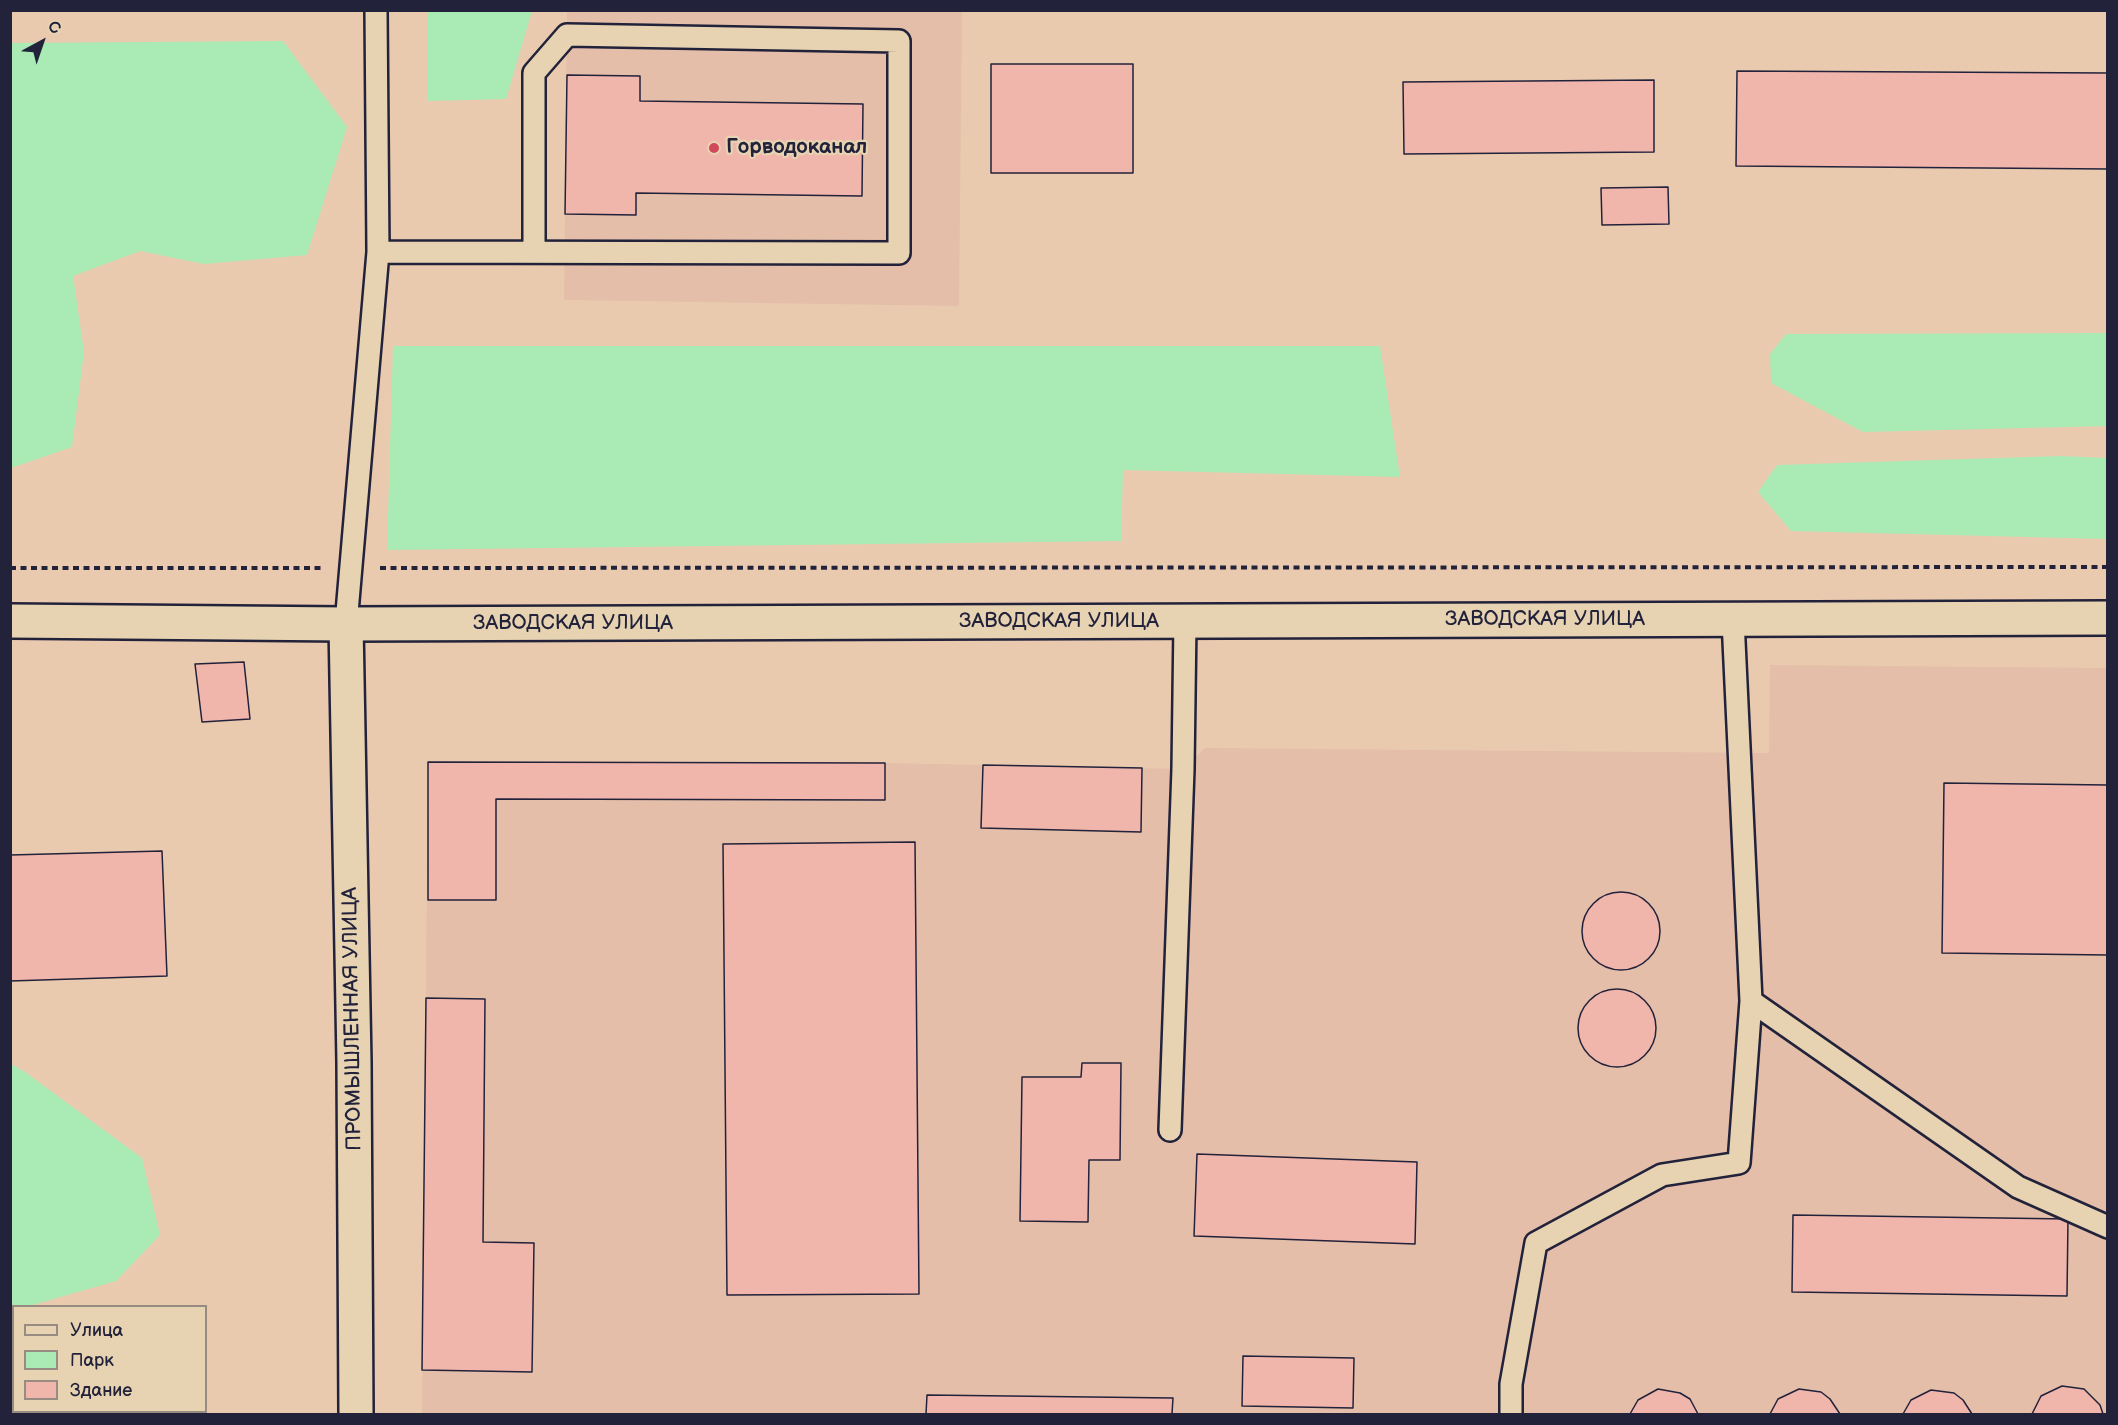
<!DOCTYPE html>
<meta charset="utf-8">
<style>
body{margin:0}
#map{position:relative;width:2118px;height:1425px;overflow:hidden;background:#eacaaf;font-family:"Balsamiq Sans",sans-serif}
canvas{display:block}
.frame{position:absolute;inset:0;border:12px solid #22223b;pointer-events:none}
.legend{position:absolute;left:12px;top:1305px;width:195px;height:108px;box-sizing:border-box;background:#e7d3b1;border:2px solid #988c82;margin:0;padding:8px 10px;list-style:none;font-size:18px;color:#22223b}
.legend li{display:flex;align-items:center;gap:12px;height:30px}
.legend b{width:30px;border:2px solid #988c82}
.north{position:absolute;left:12px;top:12px;width:60px;height:60px;-webkit-text-stroke:4px #e7d3b1;paint-order:stroke;rotate:40deg;font-size:16px;font-weight:700;line-height:24px;text-align:center;color:#22223b}
.north::after{content:'';display:block;margin:auto;width:21px;height:27px;background:#22223b;clip-path:polygon(50% 0,100% 100%,50% 72%,0 100%)}
</style>
<div id="map">
<canvas width="2118" height="1425"></canvas>
<div class="frame"></div>
<ul class="legend">
<li><b style="height:8px;background:#e7d3b1"></b>Улица</li>
<li><b style="height:16px;background:#aaebb5"></b>Парк</li>
<li><b style="height:16px;background:#f0b5ab"></b>Здание</li>
</ul>
<div class="north">С</div>
</div>
<script>
const ctx = document.querySelector('canvas').getContext('2d');
ctx.lineJoin = 'round';
function fillPath(path, color) {
  ctx.fillStyle = color;
  ctx.fill(path, 'evenodd');
}
function trace(path, color, width, dash) {
  ctx.strokeStyle = color;
  ctx.lineWidth = width;
  ctx.lineCap = dash ? 'butt' : 'round';
  ctx.setLineDash(dash || []);
  ctx.stroke(path);
}
function label(font, color, halo, rows, align = 'center') {
  ctx.font = font + ' "Balsamiq Sans",sans-serif';
  ctx.lineWidth = 4.5;
  ctx.setLineDash([]);
  ctx.textBaseline = 'middle';
  ctx.strokeStyle = halo;
  ctx.fillStyle = color;
  for (const [text, x, y, turn = 0] of rows) {
    ctx.save();
    ctx.translate(x, y);
    ctx.rotate((+turn || 0) * Math.PI / 180);
    ctx.textAlign = isNaN(turn) ? turn : align;
    if (halo) ctx.strokeText(text, 0, 0);
    ctx.fillText(text, 0, 0);
    ctx.restore();
  }
}
const built = new Path2D(`
 M567 11H962L959 306 564 300Z
 M1770 665 2107 668V1414H422L428 762 885 763 1183 769 1205 748 1769 753Z`);
const green = new Path2D(`
 M428 11H532L506 99 428 101Z
 M283 41 347 127 307 255 204 264 140 251 73 276 84 352 72 447 11 468V43Z
 M2107 333V426L1863 432 1771 383 1770 354 1786 334Z
 M393 346H1380L1400 477 1123 470 1121 541 387 550Z
 M2061 456 2107 458V539L1791 531 1758 492 1777 465Z
 M11 1064 25 1072 142 1158 160 1235 116 1281 29 1306H14L13 1316 11 1319Z`);
const building = new Path2D(`
 M991 64H1133V173H991Z
 M1737 71 2108 73V169L1736 166Z
 M567 75 640 76V101L863 104 862 196 636 193V215L565 214Z
 M1654 80V152L1404 154 1403 82Z
 M1668 187 1669 224 1602 225 1601 188Z
 M244 662 250 719 202 722 195 664Z
 M428 762 885 763V800L496 799V900H428Z
 M983 765 1142 768 1141 832 981 828Z
 M1944 783 2108 785V955L1942 953Z
 M915 842 919 1294 727 1295 723 844Z
 M162 851 167 976 10 981V855Z
 M1582 931a39 39 0 1 1 78 0a39 39 0 1 1-78 0Z
 M1578 1028a39 39 0 1 1 78 0a39 39 0 1 1-78 0Z
 M426 998 485 999 483 1242 534 1243 532 1372 422 1370Z
 M1082 1063H1121L1120 1160H1089L1088 1222 1020 1221 1022 1077H1081Z
 M1197 1154 1417 1162 1415 1244 1194 1236Z
 M1793 1215 2068 1219 2067 1296 1792 1292Z
 M1243 1356 1354 1358 1353 1408 1242 1406Z
 M2062 1386 2084 1389 2100 1405 2103 1414H2032L2041 1396Z
 M1658 1389 1680 1393 1690 1399 1698 1414H1630L1638 1400Z
 M1799 1389 1821 1392 1830 1399 1840 1414H1770L1778 1399Z
 M1931 1390 1954 1393 1963 1400 1972 1414H1903L1911 1400Z
 M927 1395 1173 1398 1172 1414H926Z`);
const path = new Path2D(`
 M10 568H322
 M380 568 2108 567`);
const lane = new Path2D(`
 M378 252 899 253V41L567 35 534 73V252
 M346 624 378 252 376 10
 M1751 1001 2018 1187 2108 1227
 M1170 1130 1183 769 1185 622
 M1511 1414V1384L1536 1243 1662 1175 1739 1163 1751 1001 1733 620`);
const street = new Path2D(`
 M346 624 354 1063 356 1414`);
const secondary = new Path2D(`
 M10 621 346 624 2108 618`);
const markers = [
 [714,148,6,"#d1495b"]
];
const poiNames = [
 ["Горводоканал",726,148]
];
const streetNames = [
 ["ЗАВОДСКАЯ УЛИЦА",1545,620],
 ["ЗАВОДСКАЯ УЛИЦА",1059,622],
 ["ЗАВОДСКАЯ УЛИЦА",573,624],
 ["ПРОМЫШЛЕННАЯ УЛИЦА",353,1019,-91]
];
fillPath(built, '#e4bea9');
fillPath(green, '#aaebb5');
fillPath(building, '#f0b5ab');
trace(building, '#22223b', 1.5);
trace(lane, '#22223b', 26);
trace(street, '#22223b', 38);
trace(secondary, '#22223b', 38);
trace(path, '#22223b', 4, [6, 4.5]);
trace(lane, '#e7d3b1', 21);
trace(street, '#e7d3b1', 33);
trace(secondary, '#e7d3b1', 33);
for (const [x, y, r, color] of markers) {
  const dot = new Path2D();
  dot.arc(x, y, r, 0, 2 * Math.PI);
  ctx.fillStyle = color;
  ctx.fill(dot);
  trace(dot, '#e7d3b1', 2);
}
label('bold 21px', '#22223b', '#e7d3b1', poiNames, 'left');
label('21px', '#22223b', '#e7d3b1', streetNames);
</script>
